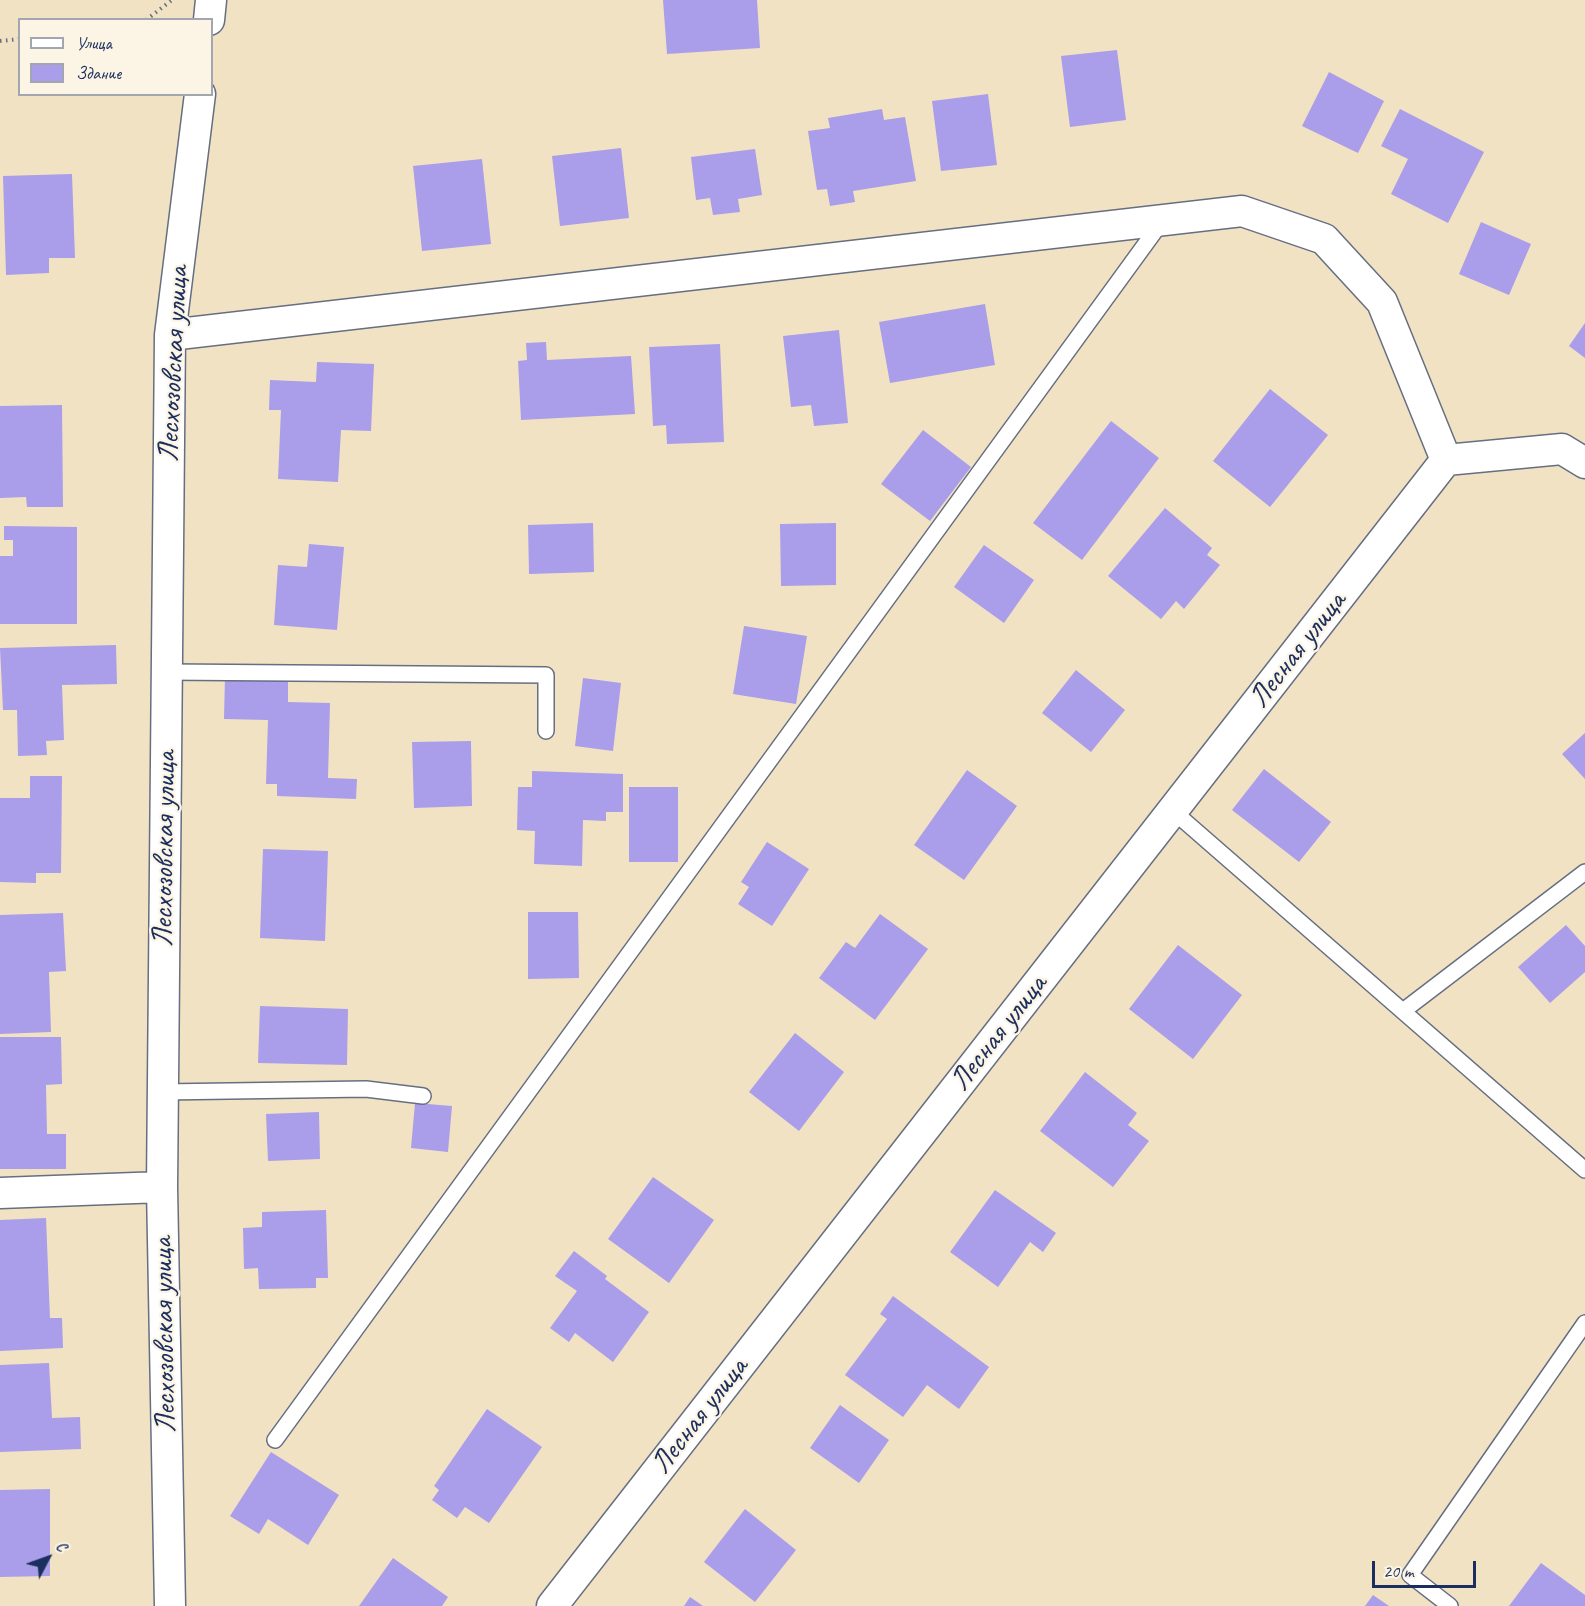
<!DOCTYPE html>
<meta charset="utf-8">
<style>
body{margin:0}
#map{position:relative;width:1585px;height:1606px;overflow:hidden;background:#f1e2c3;font-family:Caveat,sans-serif}
canvas{display:block}
.legend{position:absolute;left:18px;top:18px;width:195px;height:78px;box-sizing:border-box;background:#fcf5e5;border:2px solid #a2a6af;margin:0;padding:8px 10px;list-style:none;font-size:18px;color:#1b2f5e}
.legend li{display:flex;align-items:center;gap:12px;height:30px}
.legend b{width:30px;border:2px solid #a2a6af}
.north{position:absolute;left:18px;top:1528px;width:60px;height:60px;-webkit-text-stroke:4px #fcf5e5;paint-order:stroke;rotate:49deg;font-size:16px;font-weight:700;line-height:24px;text-align:center;color:#1b2f5e}
.north::after{content:'';display:block;margin:auto;width:21px;height:27px;background:#1b2f5e;clip-path:polygon(50% 0,100% 100%,50% 72%,0 100%)}
.scale{position:absolute;left:1372px;top:1561px;width:104px;height:27px;box-sizing:border-box;border:3px solid #1b2f5e;border-top:0;padding-left:8px;font-size:18px;line-height:21px;white-space:nowrap;color:#1b2f5e;-webkit-text-stroke:4px #fcf5e5;paint-order:stroke}
</style>
<div id="map">
<canvas width="1585" height="1606"></canvas>
<ul class="legend">
<li><b style="height:8px;background:#fff"></b>Улица</li>
<li><b style="height:16px;background:#aa9de9"></b>Здание</li>
</ul>
<div class="north">С</div>
<div class="scale">20 m</div>
</div>
<script>
const ctx = document.querySelector('canvas').getContext('2d');
ctx.lineJoin = 'round';
function fillPath(path, color) {
  ctx.fillStyle = color;
  ctx.fill(path, 'evenodd');
}
function trace(path, color, width, dash) {
  ctx.strokeStyle = color;
  ctx.lineWidth = width;
  ctx.lineCap = dash ? 'butt' : 'round';
  ctx.setLineDash(dash || []);
  ctx.stroke(path);
}
function label(font, color, halo, rows, align = 'center') {
  ctx.font = font + ' Caveat,sans-serif';
  ctx.lineWidth = 4.5;
  ctx.setLineDash([]);
  ctx.textBaseline = 'middle';
  ctx.strokeStyle = halo;
  ctx.fillStyle = color;
  for (const [text, x, y, turn = 0] of rows) {
    ctx.save();
    ctx.translate(x, y);
    ctx.rotate((+turn || 0) * Math.PI / 180);
    ctx.textAlign = isNaN(turn) ? turn : align;
    if (halo) ctx.strokeText(text, 0, 0);
    ctx.fillText(text, 0, 0);
    ctx.restore();
  }
}
const building = new Path2D(`
 M663 0H757L760 48 667 54Z
 M1117 50 1126 120 1070 127 1061 56Z
 M1329 72 1384 101 1358 153 1302 126Z
 M988 94 997 165 941 171 932 101Z
 M882 109 884 120 905 117 916 181 853 191 855 202 830 206 827 189 817 190 808 131 830 128 828 118Z
 M1400 109 1484 152 1448 223 1391 194 1408 159 1381 146Z
 M621 148 629 218 560 226 552 156Z
 M755 149 762 195 738 199 740 212 713 215 710 198 696 200 691 157Z
 M482 159 491 244 422 251 413 166Z
 M72 174 75 258H49V273L6 275 3 176Z
 M1481 222 1531 244 1509 295 1459 274Z
 M985 304 995 365 890 383 879 322Z
 M1585 323V358L1569 346Z
 M839 330 848 423 814 426 811 405 791 407 783 336Z
 M546 342 547 360 631 356 635 414 521 420 518 361 527 360 526 343Z
 M720 344 724 442 667 444 666 425 653 426 649 347Z
 M317 362 374 364 371 431 341 430 338 482 278 479 281 410H269L270 380 316 382Z
 M1270 389 1328 435 1270 507 1213 461Z
 M62 405 63 507H27L26 497 0 498V406Z
 M1111 421 1159 458 1082 560 1033 523Z
 M923 430 971 467 930 521 881 484Z
 M1165 508 1212 548 1207 555 1220 565 1184 609 1176 601 1161 619 1108 576Z
 M593 523 594 572 529 574 528 525Z
 M836 523V585L781 586 780 524Z
 M4 526 77 527V624H0V556H13V540H4Z
 M309 544 344 547 337 630 274 625 278 565 307 567Z
 M984 545 1034 580 1004 623 954 587Z
 M744 626 807 636 796 704 733 694Z
 M116 645 117 684 62 685 64 740 46 741 47 755 18 756 17 710H3L0 648Z
 M1076 670 1125 710 1091 752 1042 713Z
 M225 676 288 678V702L330 703 328 778 357 779 356 799 277 796V784H266L268 720 224 719Z
 M583 678 621 683 613 751 575 746Z
 M1585 733V779L1562 754Z
 M471 741 472 806 414 808 412 742Z
 M1264 769 1331 822 1299 862 1232 810Z
 M967 770 1017 806 964 880 914 845Z
 M532 771 623 774V812H606V821L583 820 582 866 534 864 535 831 517 830 518 787H532Z
 M30 776H62L61 873H36V883L0 882V798H30Z
 M629 787H678V862H629Z
 M767 842 809 869 772 926 738 904 749 887 741 882Z
 M263 849 328 851 325 941 260 938Z
 M528 912H578L579 978 528 979Z
 M63 913 66 971 49 972 51 1032 0 1034V915Z
 M880 914 928 949 875 1020 819 978 846 942 855 948Z
 M1566 925 1585 946V972L1550 1003 1518 967Z
 M1178 945 1242 995 1193 1059 1129 1009Z
 M260 1006 348 1009 347 1065 258 1063Z
 M795 1033 844 1072 799 1131 749 1092Z
 M0 1037H61L62 1084 46 1085 47 1134H66V1169H0Z
 M1085 1072 1137 1113 1128 1125 1149 1141 1113 1187 1040 1131Z
 M415 1103 452 1106 448 1152 411 1148Z
 M319 1112 320 1159 268 1161 266 1114Z
 M653 1177 714 1220 669 1283 608 1239Z
 M995 1190 1056 1233 1043 1252 1030 1242 998 1287 950 1252Z
 M326 1210 328 1278H316V1288L259 1289 258 1268 244 1269 243 1228 262 1227V1212Z
 M46 1218 50 1318H62L63 1348 0 1351V1220Z
 M574 1251 607 1276 605 1279 649 1312 613 1362 575 1333 569 1342 550 1328 577 1291 555 1276Z
 M893 1296 989 1367 959 1409 927 1385 903 1417 845 1375 887 1319 880 1314Z
 M49 1363 52 1418 80 1417 81 1449 0 1452V1365Z
 M840 1405 889 1440 859 1483 810 1448Z
 M487 1409 542 1447 489 1523 465 1507 457 1518 432 1500 439 1490 434 1486Z
 M271 1452 339 1495 308 1545 268 1519 259 1534 230 1516Z
 M50 1489V1576L0 1577V1490Z
 M745 1509 796 1550 755 1602 704 1562Z
 M393 1558 448 1597 442 1606H359Z
 M1541 1563 1585 1595V1606H1509Z
 M1373 1595 1389 1606H1365Z
 M690 1597 703 1606H684Z`);
const path = new Path2D(`
 M146 20 172 0
 M0 41 20 39`);
const service = new Path2D(`
 M166 672 546 675V731
 M1173 811 1585 1170
 M1403 1011 1585 872
 M162 1092 366 1089 423 1096
 M275 1440 1163 220
 M1450 1606 1410 1575 1585 1323`);
const minor = new Path2D(`
 M209 20 211 0
 M170 335 1242 211 1324 239 1382 302 1446 460
 M1446 460 1562 449 1585 463
 M0 1193 162 1187
 M170 1606 162 1187 170 335 200 94
 M552 1606 1446 460`);
const streetNames = [
 ["Лесхозовская улица",174,364,-87],
 ["Лесная улица",1298,650,-52],
 ["Лесхозовская улица",165,849,-89],
 ["Лесная улица",999,1033,-52],
 ["Лесхозовская улица",165,1335,-91],
 ["Лесная улица",700,1416,-52]
];
fillPath(building, '#aa9de9');
trace(service, '#666e81', 18);
trace(minor, '#666e81', 33);
trace(path, '#666e81', 4, [1.5, 4.5]);
trace(service, '#fff', 15);
trace(minor, '#fff', 30);
label('30px', '#1b2f5e', '#fcf5e5', streetNames);
</script>
